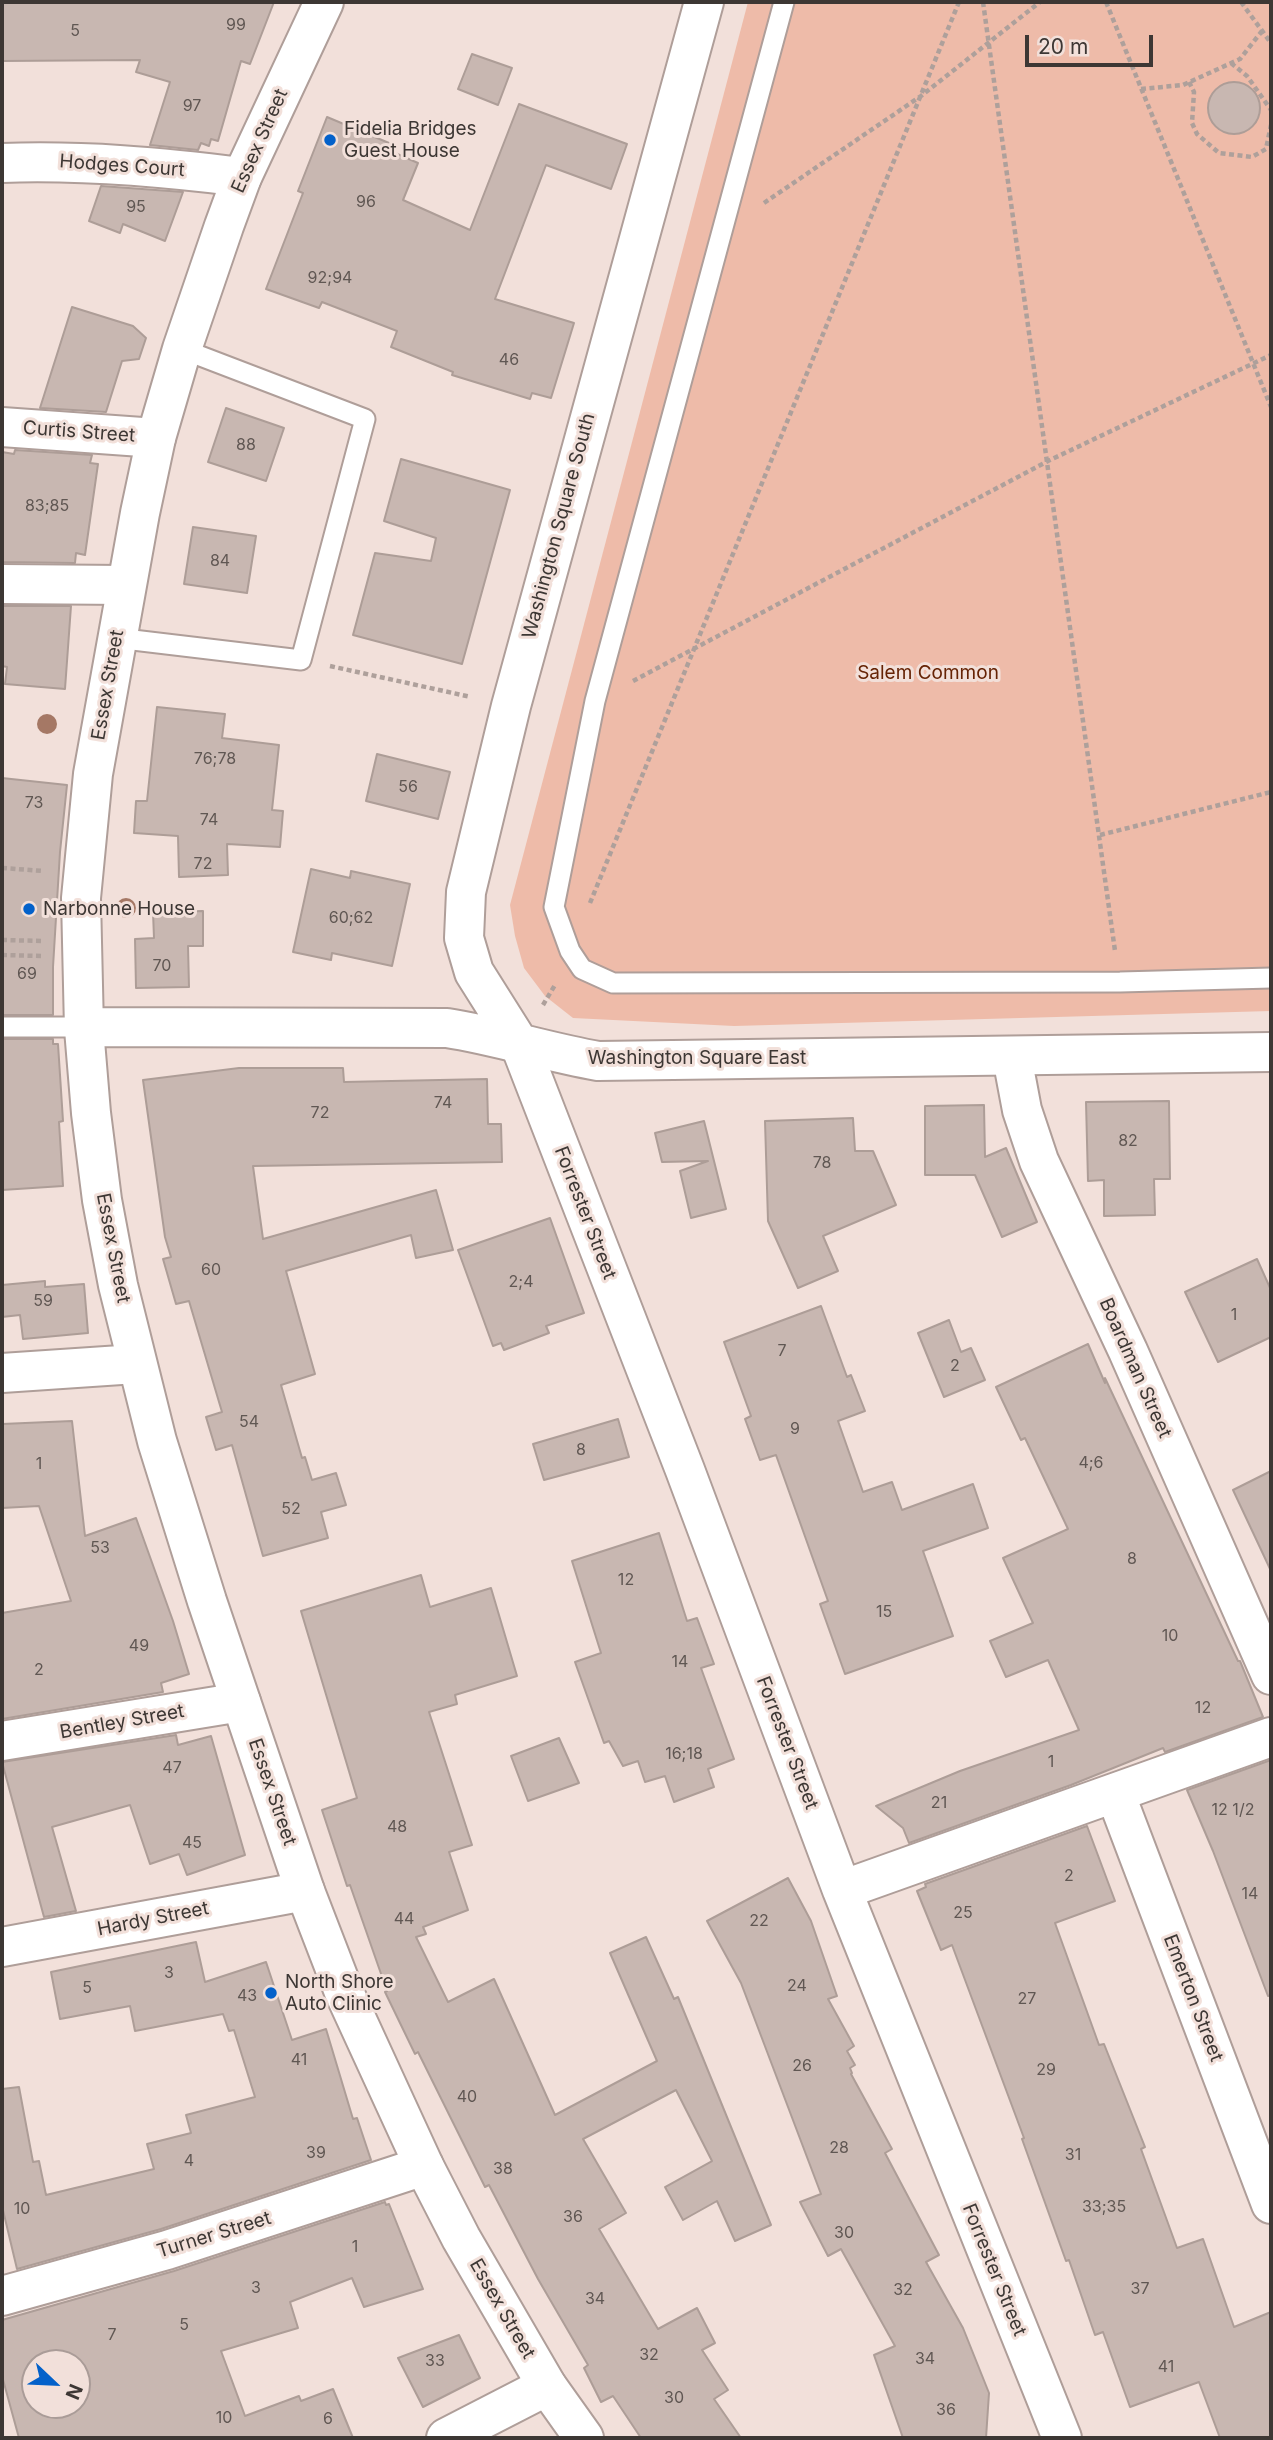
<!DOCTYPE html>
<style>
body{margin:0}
#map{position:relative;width:1273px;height:2440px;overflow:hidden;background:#f2e0da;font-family:Inter,sans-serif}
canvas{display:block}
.frame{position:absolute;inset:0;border:4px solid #3d3734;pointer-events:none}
.north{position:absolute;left:21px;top:2349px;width:70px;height:70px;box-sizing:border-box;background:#f2e0da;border:2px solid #aa9c98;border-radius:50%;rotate:113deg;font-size:19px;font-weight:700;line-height:28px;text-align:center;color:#3d3734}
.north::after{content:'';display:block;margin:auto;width:24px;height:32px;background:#0361ca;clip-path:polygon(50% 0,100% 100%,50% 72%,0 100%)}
.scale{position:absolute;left:1025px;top:35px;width:128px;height:32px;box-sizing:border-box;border:4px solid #3d3734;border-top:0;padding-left:9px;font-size:21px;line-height:24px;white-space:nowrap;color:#3d3734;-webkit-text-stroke:5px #f2e0da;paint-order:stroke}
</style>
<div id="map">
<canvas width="1273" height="2440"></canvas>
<div class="frame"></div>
<div class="north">N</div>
<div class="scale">20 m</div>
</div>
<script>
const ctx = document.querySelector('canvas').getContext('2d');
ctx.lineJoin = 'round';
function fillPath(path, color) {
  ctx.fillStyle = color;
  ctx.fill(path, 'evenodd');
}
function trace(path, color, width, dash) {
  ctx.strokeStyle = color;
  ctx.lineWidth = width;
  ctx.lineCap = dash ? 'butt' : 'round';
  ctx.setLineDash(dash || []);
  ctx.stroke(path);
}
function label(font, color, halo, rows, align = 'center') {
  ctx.font = font + ' Inter,sans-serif';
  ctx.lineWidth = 6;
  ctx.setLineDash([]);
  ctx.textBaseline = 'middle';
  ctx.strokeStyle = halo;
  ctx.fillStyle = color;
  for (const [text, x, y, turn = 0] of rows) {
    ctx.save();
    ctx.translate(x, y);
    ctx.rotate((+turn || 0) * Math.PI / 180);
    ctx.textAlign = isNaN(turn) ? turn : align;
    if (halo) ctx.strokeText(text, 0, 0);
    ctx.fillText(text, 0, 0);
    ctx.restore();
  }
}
const green = new Path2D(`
 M748 2H1271V1011L734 1026 573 1018 545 996 524 968 515 936 510 905Z`);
const building = new Path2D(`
 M2 2H274L250 64 241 61 218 141 211 139 209 146 201 143 198 150 150 145 170 82 136 72 140 60 2 61Z
 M472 54 512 68 498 105 458 89Z
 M1208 108a26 26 0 1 1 52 0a26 26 0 1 1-52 0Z
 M519 104 627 144 611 189 546 165 495 299 574 323 551 398 532 393 530 399 452 375 453 372 391 347 397 331 322 302 319 308 266 289 303 193 298 191 327 117 389 143 386 149 418 163 403 200 470 230Z
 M101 186 183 192 165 241 123 224 120 233 89 221Z
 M72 307 133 326 146 338 139 359 122 361 106 412 40 408Z
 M226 408 284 428 266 481 208 462Z
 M15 450 92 455 90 463 98 464 85 555 76 553 75 563 2 562V452L14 454Z
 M401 459 510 490 462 664 353 635 375 553 431 561 436 538 384 521Z
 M193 527 256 536 247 593 184 584Z
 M2 606H71L65 689 5 684 7 667 2 666Z
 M157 707 225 714 222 738 279 745 272 810 283 811 280 847 227 844 228 875 179 877 178 836 134 833 136 801H147Z
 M377 754 450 772 438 819 366 801Z
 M2 778 67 785 60 852 53 967V1015H2Z
 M311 869 350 878 351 871 410 884 392 966 332 953 331 960 293 952Z
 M203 911V946H188L189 987 136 988 135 939 154 938 153 912Z
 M2 1039H53V1044H58L63 1121 59 1122 63 1186 2 1190Z
 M239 1068H343L344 1082 487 1079 488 1124H501L502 1162 253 1166 263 1239 436 1190 453 1250 416 1258 411 1235 286 1271 315 1374 281 1385 302 1458 305 1457 312 1480 336 1473 346 1505 321 1512 328 1538 263 1556 232 1445 216 1450 206 1417 222 1412 189 1301 176 1304 163 1259 171 1257 165 1237 143 1080Z
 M1169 1101 1170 1179H1154L1155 1215 1104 1216V1180L1088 1181 1086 1102Z
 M984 1105 985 1157 1006 1148 1037 1222 1002 1237 975 1175H925V1106Z
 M853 1118 855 1151H873L896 1205 823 1236 838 1271 798 1288 768 1221 765 1121Z
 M704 1121 726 1209 691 1218 680 1171 708 1161 662 1162 655 1133Z
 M550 1218 584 1313 546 1326 549 1333 504 1350 501 1343 493 1346 458 1250Z
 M1257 1259 1271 1290V1337L1218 1362 1185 1292Z
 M45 1281V1287L84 1284 88 1333 23 1339 20 1315 2 1317V1285Z
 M821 1306 847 1377 851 1375 865 1411 838 1421 863 1492 892 1482 902 1510 973 1484 988 1528 923 1551 953 1636 845 1674 820 1604 828 1601 776 1455 760 1460 745 1419 751 1416 724 1342Z
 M949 1320 961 1352 971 1348 985 1380 944 1397 918 1333Z
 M1088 1344 1105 1383V1378L1238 1661H1240L1263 1717 1165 1752 1163 1748 1071 1785 909 1843 903 1828 876 1806 960 1771 1079 1730 1048 1660 1006 1677 990 1641 1033 1623 1003 1558 1068 1529 1025 1438 1021 1440 996 1387Z
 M618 1419 629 1457 544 1480 533 1444Z
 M72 1421 85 1536 136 1518 173 1621 189 1674 161 1683 163 1692 2 1719V1613L71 1601 39 1506 2 1508V1424Z
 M1271 1471V1571L1233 1490Z
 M659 1533 687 1621 697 1618 714 1664 701 1668 734 1759 708 1769 714 1787 674 1802 665 1776 645 1782 638 1761 623 1766 609 1741 604 1743 575 1662 601 1653 572 1561Z
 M421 1575 430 1607 491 1588 517 1676 455 1695 457 1704 429 1712 472 1845 449 1852 468 1910 423 1927 426 1934 416 1937 448 2002 494 1979 555 2115 657 2061 610 1953 646 1937 674 1999 678 1997 771 2225 735 2241 717 2201 683 2220 665 2187 712 2161 676 2090 583 2139 626 2213 599 2229 658 2329 697 2308 715 2343 702 2350 728 2390 714 2399 741 2438H641L613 2396 601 2402 584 2368 588 2365 538 2279 489 2185 485 2187 418 2052 415 2054 385 1992 387 1991 350 1885 347 1886 322 1810 357 1798 301 1611Z
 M176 1735 178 1745 211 1736 245 1855 187 1875 179 1854 150 1864 130 1805 52 1827 76 1911 44 1917 2 1762Z
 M559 1738 579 1783 528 1801 511 1756Z
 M1271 1760V1995L1268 1996 1213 1851 1187 1790Z
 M1087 1826 1115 1901 1055 1923 1099 2045 1104 2044 1145 2147 1141 2149 1177 2248 1203 2239 1234 2327 1271 2312V2438H1220L1199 2382 1130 2407 1103 2332 1095 2335 1069 2260 1066 2261 1022 2139 1024 2138 952 1945 941 1950 917 1891 926 1887 925 1884Z
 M788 1878 811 1921 837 1996 828 1999 854 2046 847 2051 855 2065 850 2068 852 2073 851 2074 892 2149 885 2153 939 2255 926 2262 963 2328 989 2393 986 2438H903L874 2355 895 2346 841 2249 828 2256 800 2202 821 2194 741 1983 707 1921Z
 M196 1942 205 1982 266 1962 292 2040 326 2029 353 2119 357 2118 371 2160 161 2229 17 2269 2 2206V2089L19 2087 33 2162 39 2161 46 2195 154 2169 147 2144 191 2133 186 2115 255 2097 234 2030 229 2031 223 2014 135 2031 130 2006 60 2019 51 1972Z
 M385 2202 386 2205 389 2204 423 2289 364 2307 352 2278 290 2302 298 2328 221 2351 245 2416 299 2396 301 2401 333 2389 353 2438H19L2 2376V2320L174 2271ZM35 2363H77V2405H35Z
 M459 2335 480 2378 423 2407 398 2358Z`);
const path = new Path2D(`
 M983 2 1115 951
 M1106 2 1271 407
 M1241 2 1271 43
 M1231 63 1247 76 1271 110
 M1189 82 1194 92 1192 123 1197 134 1219 153 1252 157 1266 149 1271 125
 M1141 89 1183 85 1240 59 1262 31
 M764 203 921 96 1040 2
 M330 666 471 697
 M633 681 1048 461 1271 355
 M1100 835 1271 792
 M2 868 44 871
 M590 903 959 2
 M2 940 43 941
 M2 955 42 956
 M543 1005 555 985`);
const lane = new Path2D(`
 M784 2 595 701 554 907 570 951 582 969 613 983 1120 982 1271 978
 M116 638 301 660 365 419 182 349
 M2 1027H84`);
const street = new Path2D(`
 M2 163C83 160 162 167 242 177
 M2 427 156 438
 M2 584 126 585
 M520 1045 685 1470 842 1890 1062 2438
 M1012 1057 1022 1110 1039 1161 1128 1351 1271 1675
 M2 1373 136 1364
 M2 1741 241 1702
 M1115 1793 1271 2204
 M842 1890 1271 1737
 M2 1947 305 1891
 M2 2296 167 2250 424 2166
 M446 2438 547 2386`);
const secondary = new Path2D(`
 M324 2 242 177 224 226 182 349 156 438 140 513 93 774 81 898 84 1029 91 1113 102 1200 118 1285 157 1441 207 1601 305 1891 344 1992 424 2166 461 2238 547 2386 584 2438
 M84 1027 447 1028C498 1036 547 1052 598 1061L1271 1052
 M520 1045 474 972 464 938 466 892 511 706 704 2`);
const trees = [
 [47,724],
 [126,908]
];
const markers = [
 [330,140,7,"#0361ca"],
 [29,909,7,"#0361ca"],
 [271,1993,7,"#0361ca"]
];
const numberNames = [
 ["99",236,25],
 ["5",75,31],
 ["97",192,106],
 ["96",366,202],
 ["95",136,207],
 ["92;94",330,278],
 ["46",509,360],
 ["88",246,445],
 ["83;85",47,506],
 ["84",220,561],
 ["76;78",215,759],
 ["56",408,787],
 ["73",34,803],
 ["74",209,820],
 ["72",203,864],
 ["60;62",351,918],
 ["70",162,966],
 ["69",27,974],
 ["74",443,1103],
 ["72",320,1113],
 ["82",1128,1141],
 ["78",822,1163],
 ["60",211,1270],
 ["2;4",521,1282],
 ["59",43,1301],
 ["1",1234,1315],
 ["7",782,1351],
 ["2",955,1366],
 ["54",249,1422],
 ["9",795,1429],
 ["8",581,1450],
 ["4;6",1091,1463],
 ["1",39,1464],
 ["52",291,1509],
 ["53",100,1548],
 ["8",1132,1559],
 ["12",626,1580],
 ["15",884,1612],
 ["10",1170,1636],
 ["49",139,1646],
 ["14",680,1662],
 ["2",39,1670],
 ["12",1203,1708],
 ["16;18",684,1754],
 ["1",1051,1762],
 ["47",172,1768],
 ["21",939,1803],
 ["12 1/2",1233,1810],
 ["48",397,1827],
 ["45",192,1843],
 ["2",1069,1876],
 ["14",1250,1894],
 ["25",963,1913],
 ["44",404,1919],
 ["22",759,1921],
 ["3",169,1973],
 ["24",797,1986],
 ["5",87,1988],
 ["43",247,1996],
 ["27",1027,1999],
 ["41",299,2060],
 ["26",802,2066],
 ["29",1046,2070],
 ["40",467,2097],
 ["28",839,2148],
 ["39",316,2153],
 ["31",1073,2155],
 ["4",189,2161],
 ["38",503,2169],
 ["33;35",1104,2207],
 ["10",22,2209],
 ["36",573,2217],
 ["30",844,2233],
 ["1",355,2247],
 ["3",256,2288],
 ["37",1140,2289],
 ["32",903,2290],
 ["34",595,2299],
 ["5",184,2325],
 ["7",112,2335],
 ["32",649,2355],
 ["34",925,2359],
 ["33",435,2361],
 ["41",1166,2367],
 ["30",674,2398],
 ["36",946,2410],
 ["10",224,2418],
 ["6",328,2419]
];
const poiNames = [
 ["Fidelia Bridges",344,129],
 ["Guest House",344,151],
 ["Narbonne House",43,909],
 ["North Shore",285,1982],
 ["Auto Clinic",285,2004]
];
const streetNames = [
 ["Essex Street",260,141,-66],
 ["Hodges Court",122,166,4],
 ["Curtis Street",79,432,4],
 ["Washington Square South",559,526,-75],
 ["Essex Street",108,685,-80],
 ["Washington Square East",697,1058],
 ["Forrester Street",585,1213,69],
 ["Essex Street",113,1248,79],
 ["Boardman Street",1135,1368,66],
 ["Bentley Street",122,1722,-10],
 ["Forrester Street",787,1743,69],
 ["Essex Street",272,1792,71],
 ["Hardy Street",153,1919,-11],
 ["Emerton Street",1193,1998,69],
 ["Turner Street",214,2235,-17],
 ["Forrester Street",994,2270,68],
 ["Essex Street",502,2309,60]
];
const parkNames = [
 ["Salem Common",928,673]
];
fillPath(green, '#eebba9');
fillPath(building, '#c8b7b1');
trace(building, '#ad9d97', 2);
trace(lane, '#af9e99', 23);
trace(street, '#af9e99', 42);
trace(secondary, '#af9e99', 42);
trace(path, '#aea09b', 4.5, [5, 3.5]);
trace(lane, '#fff', 19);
trace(street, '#fff', 38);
trace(secondary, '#fff', 38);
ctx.fillStyle = '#a57865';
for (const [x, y] of trees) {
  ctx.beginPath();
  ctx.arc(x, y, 10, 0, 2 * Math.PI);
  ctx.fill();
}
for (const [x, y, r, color] of markers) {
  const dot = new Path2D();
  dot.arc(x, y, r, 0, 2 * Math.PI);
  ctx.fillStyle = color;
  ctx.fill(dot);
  trace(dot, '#f2e0da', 2.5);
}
label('16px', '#605753', null, numberNames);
label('19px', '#3d3734', '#f2e0da', poiNames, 'left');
label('19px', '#3d3734', '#f2e0da', streetNames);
label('19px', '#662305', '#f2e0da', parkNames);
</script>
